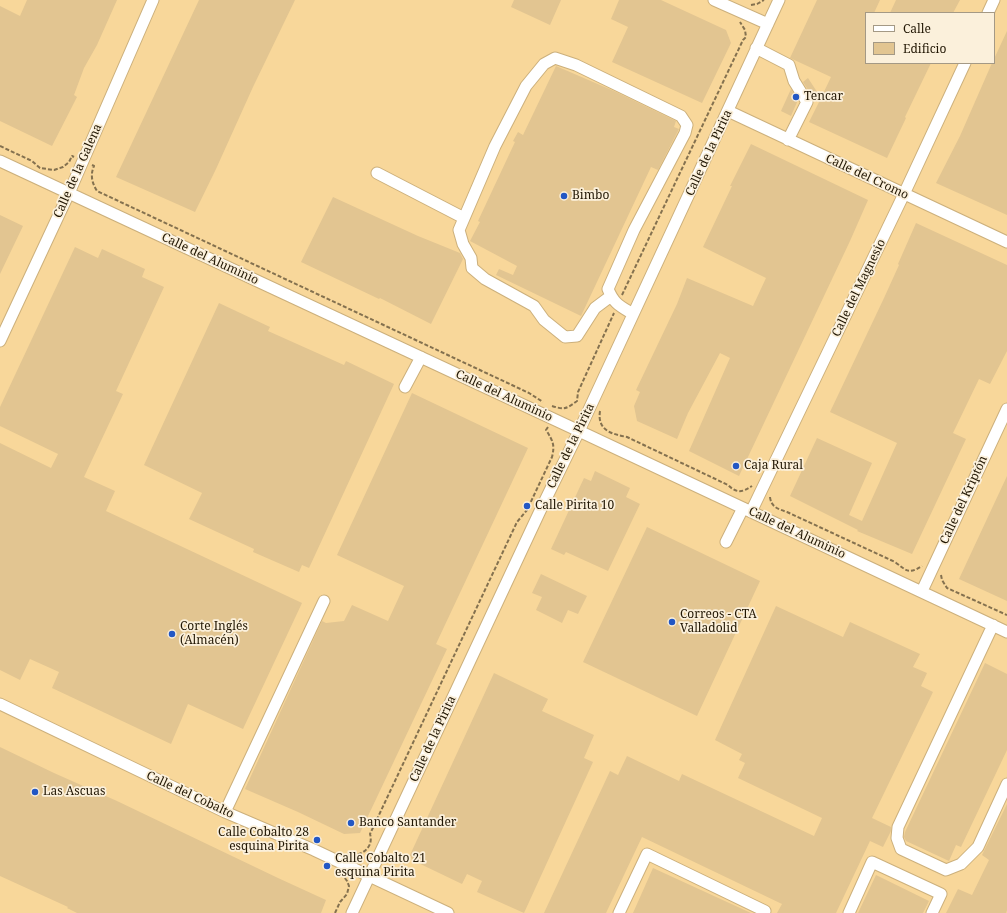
<!DOCTYPE html>
<meta charset="utf-8">
<style>
body{margin:0}
#map{position:relative;width:1007px;height:913px;overflow:hidden;background:#fde0ab;font-family:"Noto Serif",serif}
canvas{display:block}
.legend{position:absolute;left:865px;top:12px;width:130px;height:52px;box-sizing:border-box;background:#fbf0db;border:1px solid #a49985;margin:0;padding:5px 7px;list-style:none;font-size:12px;color:#211603}
.legend li{display:flex;align-items:center;gap:8px;height:20px}
.legend b{width:20px;border:1px solid #a49985}
</style>
<div id="map">
<canvas width="1007" height="913"></canvas>
<ul class="legend">
<li><b style="height:5px;background:#fff"></b>Calle</li>
<li><b style="height:11px;background:#e2c591"></b>Edificio</li>
</ul>
</div>
<script>
const ctx = document.querySelector('canvas').getContext('2d');
ctx.lineJoin = 'round';
function fillPath(path, color) {
  ctx.fillStyle = color;
  ctx.fill(path, 'evenodd');
}
function trace(path, color, width, dash) {
  ctx.strokeStyle = color;
  ctx.lineWidth = width;
  ctx.lineCap = dash ? 'butt' : 'round';
  ctx.setLineDash(dash || []);
  ctx.stroke(path);
}
function label(font, color, halo, rows, align = 'center') {
  ctx.font = font + ' "Noto Serif",serif';
  ctx.lineWidth = 3.5;
  ctx.setLineDash([]);
  ctx.textBaseline = 'middle';
  ctx.strokeStyle = halo;
  ctx.fillStyle = color;
  for (const [text, x, y, turn = 0] of rows) {
    ctx.save();
    ctx.translate(x, y);
    ctx.rotate((+turn || 0) * Math.PI / 180);
    ctx.textAlign = isNaN(turn) ? turn : align;
    if (halo) ctx.strokeText(text, 0, 0);
    ctx.fillText(text, 0, 0);
    ctx.restore();
  }
}
const built = new Path2D(`
 M0 0H1007V913H0ZM866 13H994V63H866Z`);
const building = new Path2D(`
 M27 0H117L97 45 84 68 74 95 77 97 52 146 0 121V6L20 16Z
 M199 0H295L253 87 216 169 195 212 116 177Z
 M514 0H561L550 25 511 7Z
 M619 0H661L726 30 731 43 702 103 612 62 628 27 611 19Z
 M817 0H880L874 13H866V63H931L905 117 906 118 887 158 809 122 819 102 813 98 803 82 808 78 821 98 831 77 790 58Z
 M896 0H960L953 13H890Z
 M1007 31V215L936 183 960 136 992 63H994V59Z
 M556 66 614 91 676 121 674 127 679 129 658 170 651 167 581 316 496 275 499 269 513 275 517 266 470 241 480 222 478 221 515 142 513 141 518 132 523 135Z
 M791 89 798 100 791 116 781 111Z
 M751 144 868 200 850 241 739 476 689 451 730 358 720 353 688 413 677 439 637 421 634 406 640 392 636 390 677 304 687 278 753 306 766 278 703 247 732 186H730Z
 M333 197 418 236 460 253 463 259 431 324 380 298 379 299 301 262Z
 M0 215 23 226 0 274Z
 M916 223 1007 265V351L990 384 979 379 953 433 966 439 912 554 857 531 858 530 790 496 817 438 872 463 849 515 862 521 897 443 830 412 884 298 899 265 898 264Z
 M75 247 98 258 102 249 145 269 142 277 164 287 116 391 123 394 84 477 115 491 106 511 302 603 243 729 188 704 171 744 52 688 59 672 30 659 20 680 0 670V443L51 468 58 454 0 426V407Z
 M219 303 270 327 268 331 344 365 346 361 394 384 309 568 302 565 299 572 253 552 254 549 189 519 202 493 144 465Z
 M412 393 528 448 436 644 447 649 360 833 344 834 298 812 245 789 322 621 326 623 344 621 352 605 388 621 404 586 337 555Z
 M595 471 630 488 626 497 640 504 608 571 566 552 564 555 551 549 584 478 591 481Z
 M1007 476V601L959 579Z
 M647 527 760 581 697 716 583 662Z
 M541 574 587 596 578 614 568 610 562 623 536 610 542 597 532 593Z
 M776 606 843 637 850 622 920 654 913 667 927 673 921 686 933 692 872 818 891 827V831L883 847 870 841 836 913H777L782 904 642 837 606 913H544L610 771 618 775 627 756 679 781 682 774 814 836 822 818 738 778 745 763 739 760 742 754 715 740Z
 M985 663 1007 674V750L961 847 956 845 949 861 906 841 904 837 905 832Z
 M494 673 548 699 542 711 594 735 584 758 593 762 524 913 477 892 482 881 467 874 462 884 412 860 410 855Z
 M0 747 54 773 117 801 278 878 326 900 321 913H77L67 908 68 907 0 876Z
 M1007 804V910L1006 913H946L958 889 972 895 989 860 982 855Z
 M653 868 751 913H633Z
 M876 875 929 901 923 913H858Z`);
const path = new Path2D(`
 M751 5 757 4 764 0
 M0 146 32 161 40 168 54 170 63 167 69 162 72 156 74 157
 M92 165 94 166C90 175 92 183 97 191L529 393 543 402
 M622 295 743 40 746 37 745 30 740 22
 M552 406C565 410 566 409 577 401L578 392 614 313
 M600 411C597 430 611 434 627 437L728 485C737 494 743 492 752 486
 M770 497C771 507 778 509 787 512L895 562C906 570 908 575 922 566
 M941 575 942 580 947 588 1007 615
 M352 855C359 856 367 851 370 844 371 841 371 837 370 834L517 522 527 510 552 457C555 445 553 441 546 430L548 427
 M335 913 340 902 347 894 349 886 347 881 342 874`);
const minor = new Path2D(`
 M714 0 768 24
 M988 13 994 0
 M756 48 789 65 794 81 807 102 788 140
 M728 111 1007 242
 M0 161 579 431 1007 632
 M377 173 464 218
 M611 296 595 308 577 336 565 337 544 320 534 306 485 279 472 268 471 258 463 244 459 230 495 146 526 86 544 64 555 58 576 65 681 116 687 125 685 133 634 230 608 289C614 304 620 306 633 314
 M0 341 69 193 153 0
 M405 387 421 357
 M751 512 904 194 965 63
 M726 542 743 508
 M922 591 1007 409
 M993 625 898 827 897 838 901 849 946 870 961 864 978 847 1007 784
 M0 704 225 812 314 850 448 913
 M225 812 324 601
 M352 913 540 511 579 431 779 0
 M619 913 647 854 765 911 764 913
 M849 913 872 862 941 894 932 913`);
const markers = [
 [796,97,4,"#2257c4"],
 [564,196,4,"#2257c4"],
 [736,466,4,"#2257c4"],
 [527,506,4,"#2257c4"],
 [672,622,4,"#2257c4"],
 [172,634,4,"#2257c4"],
 [35,792,4,"#2257c4"],
 [351,823,4,"#2257c4"],
 [317,840,4,"#2257c4"],
 [327,866,4,"#2257c4"]
];
const poiNames = [
 ["Tencar",804,97],
 ["Bimbo",572,196],
 ["Caja Rural",744,466],
 ["Calle Pirita 10",535,506],
 ["Correos - CTA",680,615],
 ["Valladolid",680,629],
 ["Corte Inglés",180,627],
 ["(Almacén)",180,641],
 ["Las Ascuas",43,792],
 ["Banco Santander",359,823],
 ["Calle Cobalto 28",309,833,"right"],
 ["esquina Pirita",309,847,"right"],
 ["Calle Cobalto 21",335,859],
 ["esquina Pirita",335,873]
];
const streetNames = [
 ["Calle de la Pirita",709,153,-65],
 ["Calle de la Galena",78,171,-66],
 ["Calle del Cromo",867,177,25],
 ["Calle del Aluminio",210,259,25],
 ["Calle del Magnesio",859,288,-64],
 ["Calle del Aluminio",504,396,25],
 ["Calle de la Pirita",571,446,-64],
 ["Calle del Kriptón",964,500,-65],
 ["Calle del Aluminio",797,533,25],
 ["Calle de la Pirita",433,739,-65],
 ["Calle del Cobalto",190,795,25]
];
fillPath(built, '#f8d79a');
fillPath(building, '#e2c591');
trace(minor, '#ccb07c', 13);
trace(path, '#84714f', 2, [4, 2]);
trace(minor, '#fff', 11);
for (const [x, y, r, color] of markers) {
  const dot = new Path2D();
  dot.arc(x, y, r, 0, 2 * Math.PI);
  ctx.fillStyle = color;
  ctx.fill(dot);
  trace(dot, '#fbf0db', 1.5);
}
label('12px', '#211603', '#fbf0db', poiNames, 'left');
label('12px', '#211603', '#fbf0db', streetNames);
</script>
